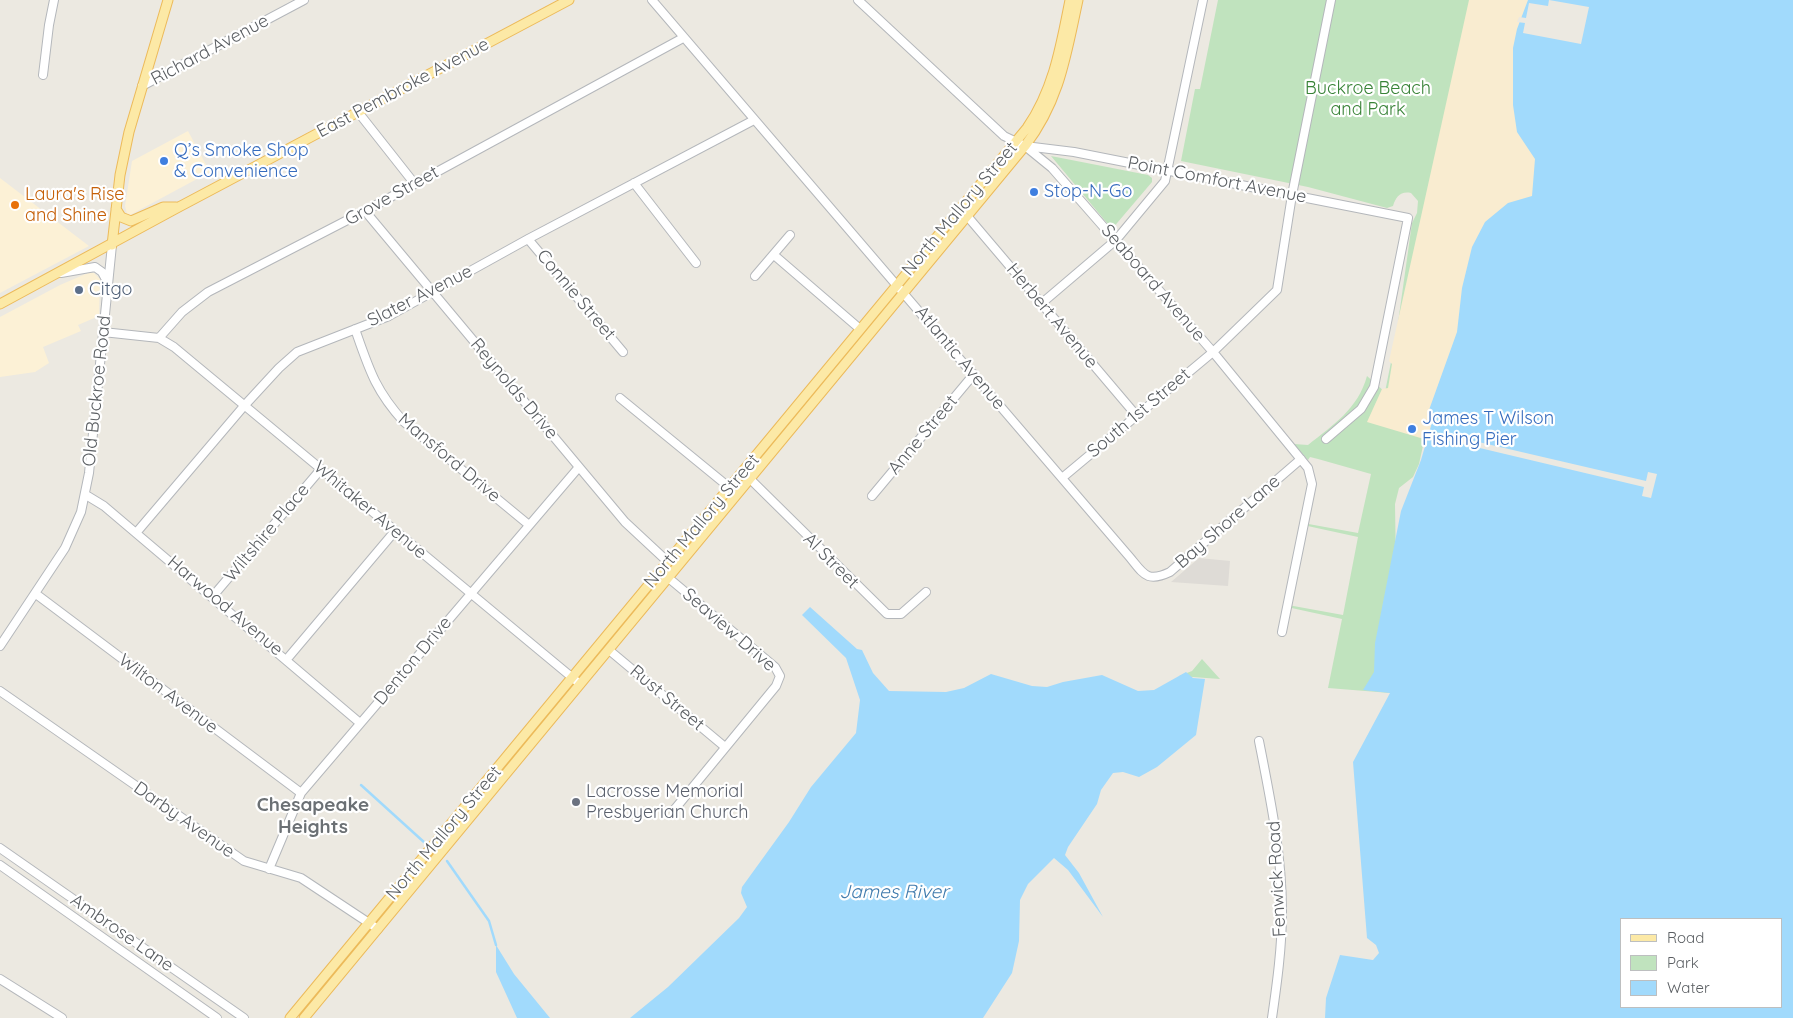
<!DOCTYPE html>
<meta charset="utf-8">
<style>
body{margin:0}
#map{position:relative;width:1793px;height:1018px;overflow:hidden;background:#ece9e1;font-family:Quicksand,sans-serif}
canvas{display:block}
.legend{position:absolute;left:1620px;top:918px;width:162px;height:90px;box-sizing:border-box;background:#fff;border:1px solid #bdbfc0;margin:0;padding:6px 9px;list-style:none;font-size:15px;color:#5a5e62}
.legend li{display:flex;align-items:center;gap:10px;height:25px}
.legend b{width:25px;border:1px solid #bdbfc0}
</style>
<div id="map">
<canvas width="1793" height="1018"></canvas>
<ul class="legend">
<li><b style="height:6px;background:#fce9a6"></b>Road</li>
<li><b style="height:14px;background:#c0e3be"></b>Park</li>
<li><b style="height:14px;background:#a1dafc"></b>Water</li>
</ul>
</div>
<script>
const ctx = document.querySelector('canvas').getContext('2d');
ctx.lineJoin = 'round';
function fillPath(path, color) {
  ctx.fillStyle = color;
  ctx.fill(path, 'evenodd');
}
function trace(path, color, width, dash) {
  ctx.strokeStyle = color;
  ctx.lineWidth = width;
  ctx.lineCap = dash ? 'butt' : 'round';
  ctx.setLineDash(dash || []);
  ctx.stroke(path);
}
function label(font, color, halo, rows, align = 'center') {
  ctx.font = font + ' Quicksand,sans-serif';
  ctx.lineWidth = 4.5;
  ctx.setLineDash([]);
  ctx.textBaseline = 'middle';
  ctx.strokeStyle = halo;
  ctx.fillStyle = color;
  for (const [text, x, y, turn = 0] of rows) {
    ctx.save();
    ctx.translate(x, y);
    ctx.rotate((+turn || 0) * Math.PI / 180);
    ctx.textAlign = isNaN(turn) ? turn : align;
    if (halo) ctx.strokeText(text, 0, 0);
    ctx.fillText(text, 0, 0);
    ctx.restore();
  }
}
const commercial = new Path2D(`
 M188 131 210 172 130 215 127 214 125 206 132 161Z
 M0 178 89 246 0 293Z
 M88 273H94L100 279 99 316 78 325 81 331 43 347 49 363 35 372 0 377V317L60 285Z`);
const industrial = new Path2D(`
 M1199 558 1230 561 1228 586 1171 582Z`);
const green = new Path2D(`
 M1218 0H1550L1426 432 1419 464 1413 477 1399 488 1395 504 1396 569 1390 693 1328 688 1342 619 1287 607 1288 605 1343 615 1358 537 1303 525V523L1358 533 1371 474 1318 459 1310 457 1308 460 1294 444 1308 445C1333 425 1358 409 1367 376L1385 392 1396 337 1412 223 1417 213 1418 201 1411 193C1400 191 1396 197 1393 206L1387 208 1308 187 1181 161 1195 89H1200Z
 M1051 156 1148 175 1152 178V182L1112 229Z
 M1202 659 1220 679 1179 676 1192 671Z`);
const sand = new Path2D(`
 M1469 0H1592L1593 13 1454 448 1367 422 1382 389 1388 388 1392 364 1389 361Z`);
const water = new Path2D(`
 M1528 0H1793V1018H1325L1326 998 1340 955 1373 960 1379 953 1376 945 1367 938 1353 762 1390 693 1363 690 1374 672 1375 643 1401 511 1421 460 1433 419 1429 410 1457 332 1462 288 1472 247 1485 222 1508 203 1532 196 1535 159 1517 132 1513 105V48L1517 29ZM1622 919H1782V1007H1622Z
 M810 607 857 649 862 650 873 673 889 691 946 692 964 688 991 674 1032 686 1047 687 1063 682 1102 675 1138 691 1154 690 1186 672 1193 678 1205 679 1196 735 1157 767 1139 777 1123 772 1113 773 1101 790 1097 804 1068 847 1065 855 1079 873 1103 917 1068 870 1054 858 1028 884 1020 900 1019 941 1012 973 983 1018H630L668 987 739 918 747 907 741 893 742 887 789 822 811 787 856 733 860 700 846 658 802 615Z
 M496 945 514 974 550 1018H517L496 972Z`);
const pier = new Path2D(`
 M1549 0 1589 7 1581 44 1523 33 1525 23 1517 22 1519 17 1526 18 1529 3 1548 6Z
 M1427 430 1646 481 1648 472 1657 474 1651 498 1642 496 1644 487 1425 435Z`);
const stream = new Path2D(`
 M361 785 425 843
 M447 861 489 921 496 945`);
const minor = new Path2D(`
 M652 0 1127 554C1143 572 1145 584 1170 572L1301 459
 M858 0 1004 136 1025 146 1052 168 1213 352 1308 468 1312 484 1282 632
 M43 75 49 25 54 0
 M142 86 304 0
 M358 112 414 183
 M1025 146 1074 152 1408 218 1374 387 1361 409 1326 439
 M634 183 696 263
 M365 211 625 522 668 562
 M968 217 1136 415
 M528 239 623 352
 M774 255 860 329
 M61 273 95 267 102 272 108 283
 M755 276 790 235
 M1042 303 1116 240 1165 181 1203 0
 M355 329C369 369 375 390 404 422L529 525
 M103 332 159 338 182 312 208 292 365 211 683 38
 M159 338 174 347 580 684
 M620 398 730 488
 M743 472 887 614H901L926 592
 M1062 478 1213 352 1277 290 1292 195 1331 0
 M86 495 104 506 360 723
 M872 496 974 374
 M136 533 244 406 279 368 297 352 389 316 528 239 754 120
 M665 575 775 667 780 676 776 686 674 810
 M36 594 301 793
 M213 596 321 469
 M0 646 65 548 81 512 89 473 112 245
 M609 650 725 747
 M287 659 395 531
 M0 691 244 861 301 878 378 929
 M1259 741C1270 797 1282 854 1282 911 1282 947 1277 983 1272 1018
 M0 848 244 1018
 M0 865 217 1018
 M269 869 301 793 579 467
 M0 979 62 1018`);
const major = new Path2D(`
 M116 209 121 217 131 221 163 207H176
 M112 245 120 175 129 132 168 0
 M0 304 177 208 569 0
 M290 1018 1027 128C1054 89 1061 45 1070 0
 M304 1018 1025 146C1060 100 1066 55 1078 0`);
const markers = [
 [164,161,5,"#3f7fe0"],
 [1034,192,5,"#3f7fe0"],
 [15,205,5,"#e8710a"],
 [79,290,5,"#5c6f8a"],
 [1412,429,5,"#3f7fe0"],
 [576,802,5,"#6b7280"]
];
const streetNames = [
 ["Richard Avenue",210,50,-28],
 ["East Pembroke Avenue",403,88,-28],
 ["Point Comfort Avenue",1217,180,11],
 ["Grove Street",392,196,-29],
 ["North Mallory Street",960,209,-50],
 ["Seaboard Avenue",1153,283,49],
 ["Connie Street",576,295,50],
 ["Slater Avenue",420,296,-27],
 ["Herbert Avenue",1052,316,50],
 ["Atlantic Avenue",960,358,50],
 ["Reynolds Drive",514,389,50],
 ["Old Buckroe Road",97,391,-84],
 ["South 1st Street",1139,413,-40],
 ["Anne Street",923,435,-50],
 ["Mansford Drive",449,458,40],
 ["Whitaker Avenue",370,510,40],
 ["North Mallory Street",702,521,-50],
 ["Bay Shore Lane",1228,522,-41],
 ["Wiltshire Place",267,533,-50],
 ["Al Street",831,561,45],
 ["Harwood Avenue",225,606,40],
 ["Seaview Drive",729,630,41],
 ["Denton Drive",413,661,-50],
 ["Wilton Avenue",168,694,37],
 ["Rust Street",667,698,40],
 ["Darby Avenue",184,820,35],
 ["North Mallory Street",444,833,-50],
 ["Fenwick Road",1277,879,-93],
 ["Ambrose Lane",122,933,35]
];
const parkNames = [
 ["Buckroe Beach",1368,89],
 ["and Park",1368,110]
];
const shopNames = [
 ["Q’s Smoke Shop",174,151],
 ["& Convenience",174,172],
 ["Stop-N-Go",1044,192],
 ["James T Wilson",1422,419],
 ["Fishing Pier",1422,440]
];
const foodNames = [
 ["Laura's Rise",25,195],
 ["and Shine",25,216]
];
const serviceNames = [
 ["Citgo",89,290]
];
const worshipNames = [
 ["Lacrosse Memorial",586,792],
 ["Presbyerian Church",586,813]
];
const neighbourhoodNames = [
 ["Chesapeake",313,805],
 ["Heights",313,827]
];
const waterNames = [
 ["James River",894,892]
];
fillPath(commercial, '#fcf1d6');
fillPath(industrial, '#dedbd6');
fillPath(green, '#c0e3be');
fillPath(sand, '#f9ecd0');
fillPath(water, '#a1dafc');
fillPath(pier, '#ece9e1');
trace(stream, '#a1dafc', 2.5);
trace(minor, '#b4b7bb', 10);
trace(major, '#ecba5a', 11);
trace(minor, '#fff', 8);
trace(major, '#fce9a6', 9);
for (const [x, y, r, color] of markers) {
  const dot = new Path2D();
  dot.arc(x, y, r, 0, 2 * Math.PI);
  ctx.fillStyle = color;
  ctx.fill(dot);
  trace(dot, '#fff', 2);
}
label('18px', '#5a5e62', '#fff', streetNames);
label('18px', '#388337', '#fff', parkNames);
label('18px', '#366cbe', '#fff', shopNames, 'left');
label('18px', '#c56008', '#fff', foodNames, 'left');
label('18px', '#4e5e75', '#fff', serviceNames, 'left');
label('18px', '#5b616d', '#fff', worshipNames, 'left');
label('bold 19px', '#6b7074', '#fff', neighbourhoodNames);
label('italic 19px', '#407bad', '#fff', waterNames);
</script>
